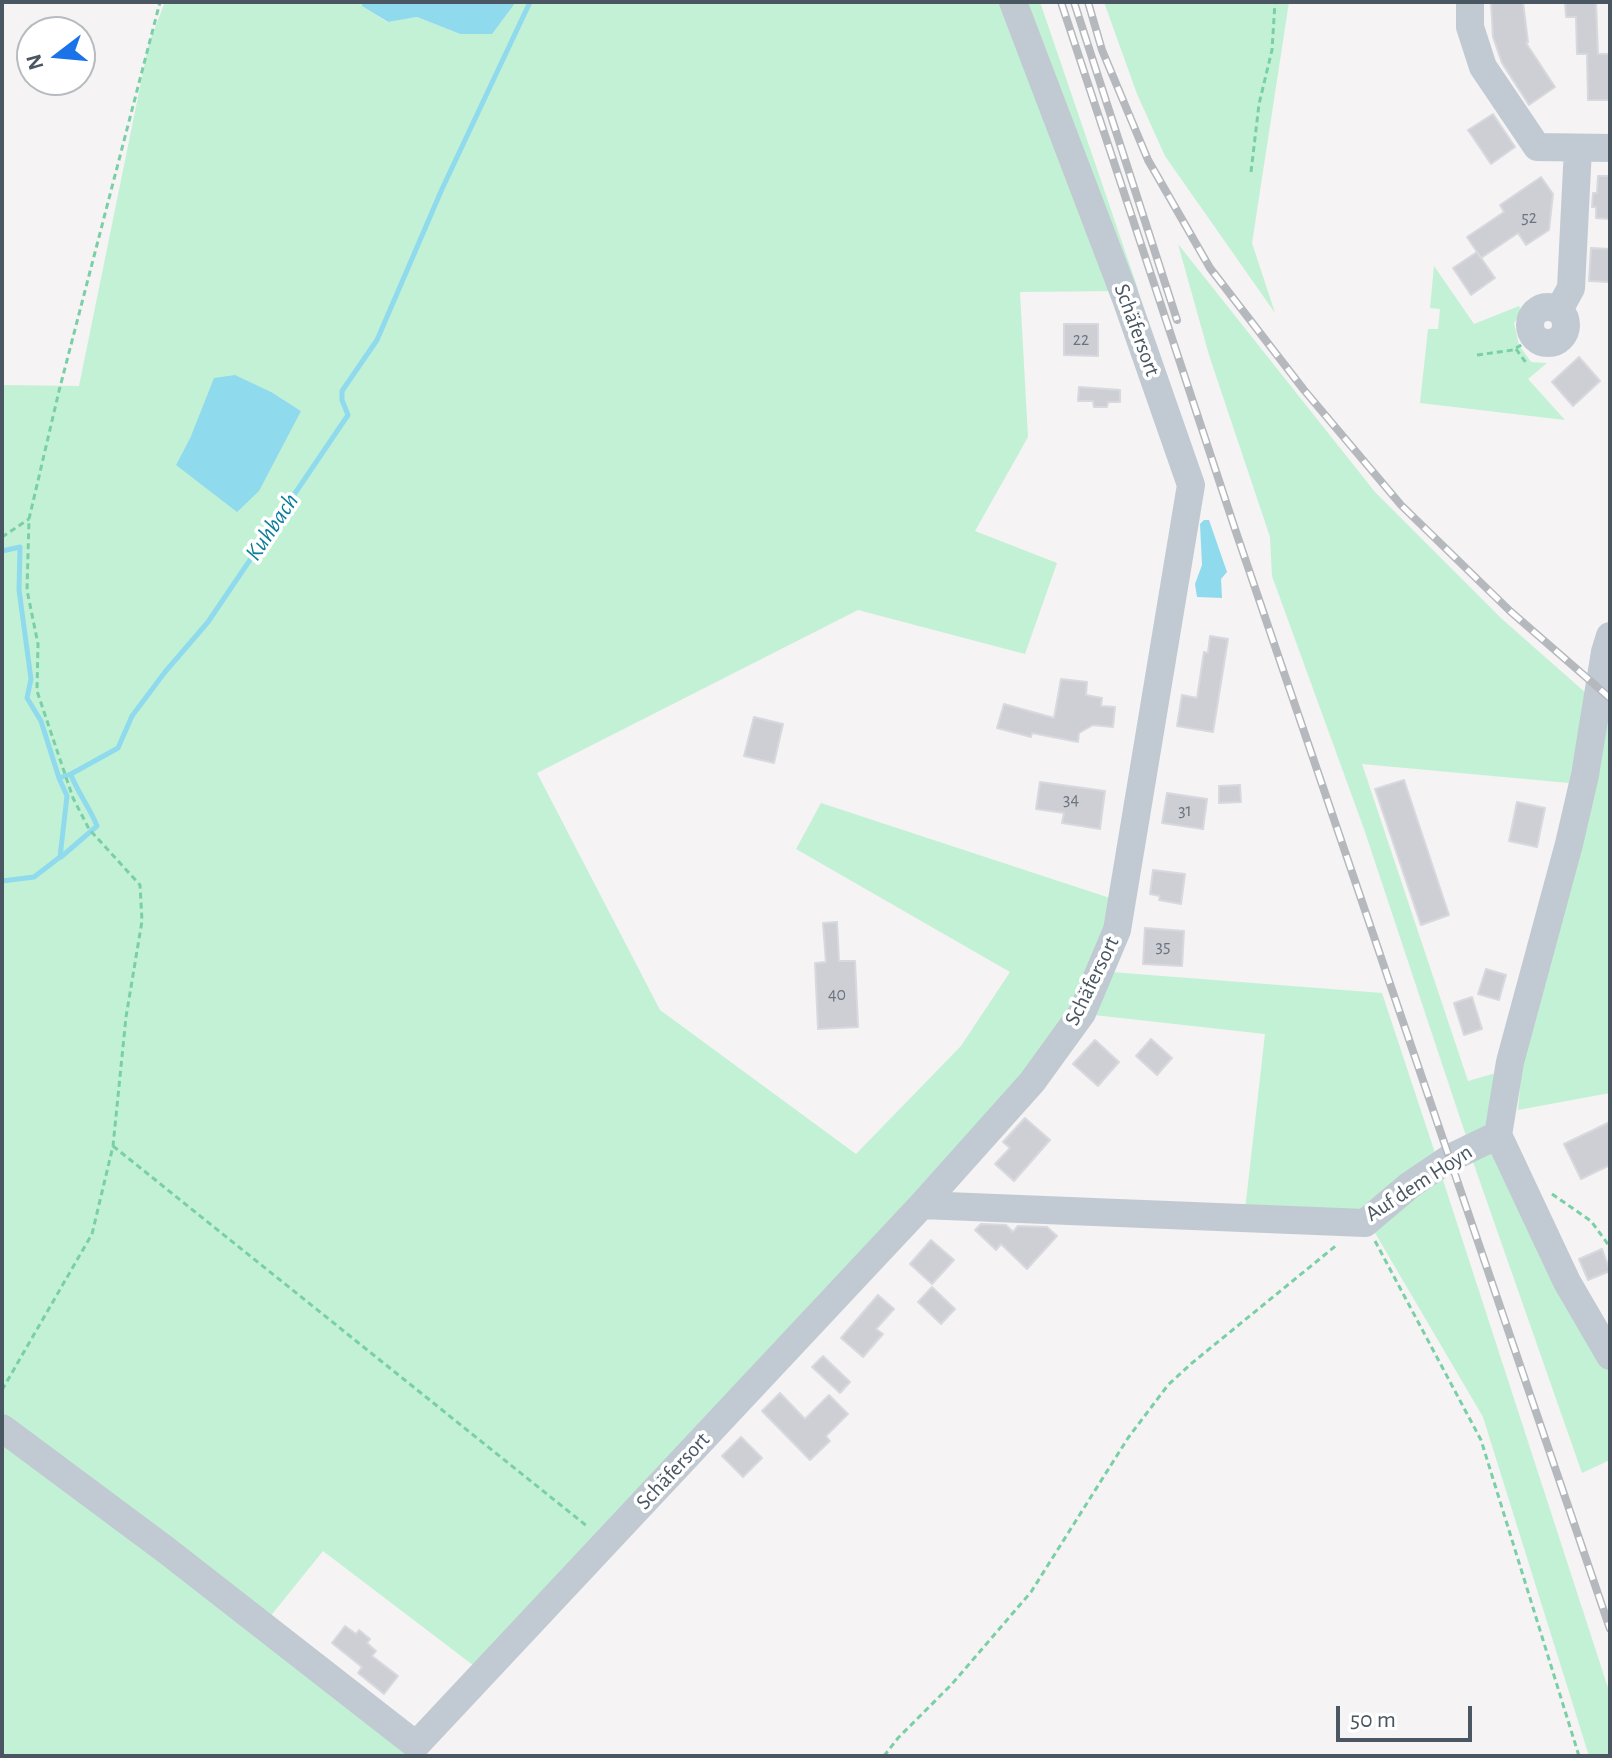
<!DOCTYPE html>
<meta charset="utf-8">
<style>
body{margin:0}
#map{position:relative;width:1612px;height:1758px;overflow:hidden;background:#f5f3f3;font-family:"Alegreya Sans",sans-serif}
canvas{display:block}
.frame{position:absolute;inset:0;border:4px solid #4a5661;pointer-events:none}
.north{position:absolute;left:16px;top:16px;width:80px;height:80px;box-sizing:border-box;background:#fff;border:2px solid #b7bbc0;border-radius:50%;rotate:254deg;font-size:22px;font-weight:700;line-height:32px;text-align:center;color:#4a5661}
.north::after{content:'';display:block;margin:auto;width:28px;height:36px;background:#1a73e8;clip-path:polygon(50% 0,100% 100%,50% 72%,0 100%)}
.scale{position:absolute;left:1336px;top:1706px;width:136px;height:36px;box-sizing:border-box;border:4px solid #4a5661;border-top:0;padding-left:10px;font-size:24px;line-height:28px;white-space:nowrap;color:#4a5661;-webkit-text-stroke:6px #fff;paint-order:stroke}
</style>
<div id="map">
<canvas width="1612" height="1758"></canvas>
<div class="frame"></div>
<div class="north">N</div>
<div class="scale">50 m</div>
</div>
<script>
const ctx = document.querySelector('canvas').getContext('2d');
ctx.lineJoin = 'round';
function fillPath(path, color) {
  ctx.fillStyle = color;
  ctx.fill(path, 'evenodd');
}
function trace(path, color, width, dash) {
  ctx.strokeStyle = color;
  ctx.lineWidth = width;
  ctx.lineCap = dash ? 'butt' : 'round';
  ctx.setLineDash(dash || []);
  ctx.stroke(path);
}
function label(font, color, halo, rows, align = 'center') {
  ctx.font = font + ' "Alegreya Sans",sans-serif';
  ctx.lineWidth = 7;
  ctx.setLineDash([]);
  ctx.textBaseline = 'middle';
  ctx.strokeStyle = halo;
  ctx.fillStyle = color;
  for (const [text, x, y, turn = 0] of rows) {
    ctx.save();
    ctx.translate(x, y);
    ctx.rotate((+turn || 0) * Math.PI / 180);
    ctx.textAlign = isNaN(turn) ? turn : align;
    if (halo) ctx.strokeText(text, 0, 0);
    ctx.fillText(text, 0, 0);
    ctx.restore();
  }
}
const green = new Path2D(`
 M165 2H362V6L387 22 417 17 460 34H491L516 2H1002L1118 291 1020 292 1028 437 975 531 1057 563 1025 654 858 610 537 773 660 1010 856 1154 961 1046 1010 972 796 849 821 803 1119 901 1070 1012 1025 1074 482 1672 323 1551 269 1618 422 1756H2V385L79 386 149 43ZM273 393 301 411 176 465 191 436Z
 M1021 2H1040L1138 289 1129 290Z
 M1104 2H1289L1252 243 1275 313 1165 156 1137 94Z
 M1178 244 1375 492 1502 619 1587 694 1569 783 1362 764 1468 1081 1496 1073 1485 1129 1467 1139 1364 829 1272 576 1270 537 1209 355Z
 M1434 266 1474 324 1519 306 1522 312 1514 323 1519 345 1531 362 1547 363 1528 379 1565 420 1420 403 1428 329H1438L1440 309 1430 308Z
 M1603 708 1610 711V1093L1518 1110 1523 1052Z
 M1111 972 1382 993 1436 1156 1358 1218 1245 1210 1265 1034 1094 1015Z
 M1502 1144 1610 1365V1460L1582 1473 1472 1159Z
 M1441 1174 1610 1694V1756H1589L1483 1417 1371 1226Z`);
const water = new Path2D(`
 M362 2H516L492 34H460L417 17 388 22 362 6Z
 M235 375 273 393 301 411 259 491 237 512 176 465 191 436 214 378Z
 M1204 520H1209L1227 572 1221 579 1222 598 1197 597 1195 584 1202 565 1200 524Z`);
const stream = new Path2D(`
 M2 551 20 547 19 590 31 679 27 698 41 721 59 778 71 774 118 748 132 716 165 672 208 622 348 415 342 400V391L377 340 442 189 530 2
 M61 857 97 826C90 808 78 793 71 775
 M2 881 34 877 60 857 67 796 59 778`);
const building = new Path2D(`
 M1491 2H1523L1528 42 1526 43 1555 87 1529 105 1502 63 1493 37Z
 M1565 2H1596L1598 54H1610V100H1588L1587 54H1577L1576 17H1566Z
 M1493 114 1515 147 1491 164 1468 130Z
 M1598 176H1610V219L1596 218V207H1592L1593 193H1597Z
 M1541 177 1553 194 1549 230 1526 245 1518 233 1481 258 1467 237 1504 212 1500 205Z
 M1591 248 1610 249V282L1589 281Z
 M1477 252 1495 278 1471 295 1453 268Z
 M1064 324H1098V356L1064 355Z
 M1579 357 1600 381 1573 406 1552 382Z
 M1079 387 1120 390V402H1108L1107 407H1094L1093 401H1078Z
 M1210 636 1228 639 1213 732 1177 726 1182 695 1197 698 1204 652 1208 653Z
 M1061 679 1087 682 1086 695 1102 698 1101 706 1115 707 1113 727 1093 725 1079 733 1078 742 1032 733 1031 737 997 728 1004 704 1054 718Z
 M754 717 783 724 774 763 744 756Z
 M1404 780 1449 915 1421 925 1375 789Z
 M1040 782 1105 791 1100 829 1062 823 1064 813 1036 809Z
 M1240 785 1241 802 1219 803V786Z
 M1167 793 1207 799 1203 829 1162 823Z
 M1517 802 1545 808 1537 847 1509 841Z
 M1153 870 1185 874 1181 904 1159 900 1160 896 1150 894Z
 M837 922 839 961H855L858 1027 818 1029 815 963 826 962 823 923Z
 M1145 928 1184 931 1182 966 1143 964Z
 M1486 969 1506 975 1499 1000 1478 994Z
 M1472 997 1482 1029 1464 1035 1454 1003Z
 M1151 1039 1172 1058 1157 1075 1136 1056Z
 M1095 1040 1119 1062 1098 1086 1073 1064Z
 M1025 1118 1050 1140 1014 1181 995 1164 1010 1148 1003 1142Z
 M1610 1122V1165L1581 1179 1564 1144Z
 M981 1224 1006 1225 1013 1232 1018 1226 1047 1227 1057 1236 1027 1269 1001 1244 996 1250 975 1230Z
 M931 1240 954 1260 932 1284 910 1264Z
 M1602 1249 1610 1271 1588 1280 1579 1259Z
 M932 1287 955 1309 941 1324 918 1302Z
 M878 1295 894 1309 876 1329 883 1334 863 1357 841 1338Z
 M823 1356 850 1382 840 1393 812 1367Z
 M780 1393 805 1419 829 1395 848 1414 826 1436 830 1441 810 1460 762 1411Z
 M741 1437 762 1458 743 1477 722 1456Z
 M345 1626 356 1634 359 1630 370 1639 367 1643 376 1651 372 1656 398 1676 384 1694 358 1673 362 1667 332 1643Z`);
const path = new Path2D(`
 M1251 172 1259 104 1272 50 1275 2
 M1516 349 1527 364
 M1477 355 1513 350 1534 337
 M2 537 29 519
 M113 1146 588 1527
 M1552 1194 1591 1221 1610 1247
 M1375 1241 1481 1440 1579 1756
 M2 1390 92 1234 113 1146 126 1017 142 921 140 885 89 829 73 798 37 691 38 644 27 590 29 519 59 391 160 2
 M884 1756 898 1738 952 1684 1031 1592 1128 1438 1168 1385 1192 1363 1338 1244`);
const minor = new Path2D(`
 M1470 2V27L1483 67 1537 147 1610 148
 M1530 325a18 18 0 1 1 36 0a18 18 0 1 1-36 0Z
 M1559 310 1571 288 1578 148
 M1498 1135 1510 1062 1569 844 1585 775 1605 652 1610 636
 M1498 1135 1567 1282 1610 1356
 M922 1205 1365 1223 1410 1185 1450 1158 1498 1135
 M2 1428 166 1550 416 1745 922 1205 1032 1082 1082 1013 1117 930 1191 485 1125 296 1013 2`);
const rail = new Path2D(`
 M1061 2 1236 532 1610 1629
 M1074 2 1177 320
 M1088 2 1102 50 1148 160 1210 268 1304 390 1401 505 1510 611 1610 698`);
const numberNames = [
 ["52",1529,218],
 ["22",1081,340],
 ["34",1071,800],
 ["31",1185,811],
 ["35",1163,947],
 ["40",837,995]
];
const streetNames = [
 ["Schäfersort",1137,330,70],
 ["Schäfersort",1092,981,-64],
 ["Auf dem Hoyn",1419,1183,-33],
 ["Schäfersort",673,1471,-47]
];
const waterNames = [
 ["Kuhbach",272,527,-56]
];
fillPath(green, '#c3f1d5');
fillPath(water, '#90daee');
trace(stream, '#90daee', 5);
fillPath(building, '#cdcfd5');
trace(building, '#d7d9de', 2);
trace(path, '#7ad0a6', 3, [6, 4]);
trace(minor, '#c1cad2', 28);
trace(rail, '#b5b8bd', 8);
trace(rail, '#fff', 5, [15]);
label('18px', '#6b747e', null, numberNames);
label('22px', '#4a5661', '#fff', streetNames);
label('italic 24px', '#0c7c9b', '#fff', waterNames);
</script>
